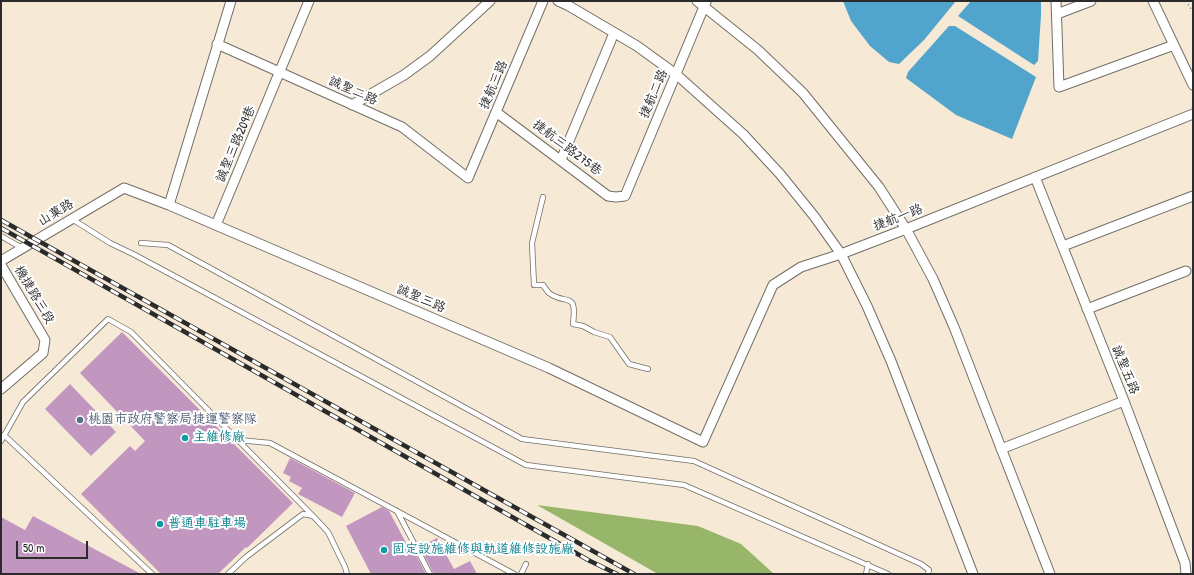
<!DOCTYPE html>
<meta charset="utf-8">
<style>
body{margin:0}
#map{position:relative;width:1194px;height:575px;overflow:hidden;background:#f6ead6;font-family:"Patrick Hand",sans-serif}
canvas{display:block}
.frame{position:absolute;inset:0;border:2px solid #2b2b2b;pointer-events:none}
.scale{position:absolute;left:16px;top:541px;width:72px;height:18px;box-sizing:border-box;border:2px solid #2b2b2b;border-top:0;padding-left:5px;font-size:12px;line-height:14px;white-space:nowrap;color:#2b2b2b;-webkit-text-stroke:3px #fff;paint-order:stroke}
</style>
<div id="map">
<canvas width="1194" height="575"></canvas>
<div class="frame"></div>
<div class="scale">50 m</div>
</div>
<script>
const ctx = document.querySelector('canvas').getContext('2d');
ctx.lineJoin = 'round';
function fillPath(path, color) {
  ctx.fillStyle = color;
  ctx.fill(path, 'evenodd');
}
function trace(path, color, width, dash) {
  ctx.strokeStyle = color;
  ctx.lineWidth = width;
  ctx.lineCap = dash ? 'butt' : 'round';
  ctx.setLineDash(dash || []);
  ctx.stroke(path);
}
function label(font, color, halo, rows, align = 'center') {
  ctx.font = font + ' "Patrick Hand","LXGW WenKai TC",sans-serif';
  ctx.lineWidth = 4;
  ctx.setLineDash([]);
  ctx.textBaseline = 'middle';
  ctx.strokeStyle = halo;
  ctx.fillStyle = color;
  for (const [text, x, y, turn = 0] of rows) {
    ctx.save();
    ctx.translate(x, y);
    ctx.rotate((+turn || 0) * Math.PI / 180);
    ctx.textAlign = isNaN(turn) ? turn : align;
    if (halo) ctx.strokeText(text, 0, 0);
    ctx.fillText(text, 0, 0);
    ctx.restore();
  }
}
const forest = new Path2D(`
 M537 505 698 526 741 544 774 574H658Z`);
const water = new Path2D(`
 M843 1H956L924 40 899 64 889 62 870 46 851 21Z
 M971 1H1041V15L1038 61 1034 65 958 16Z
 M949 26H955L1036 77 1012 139 956 115 906 78 908 72Z`);
const building = new Path2D(`
 M122 332 293 503 247 548 246 547 218 574H161L81 494 130 446 135 451 145 441 80 373Z
 M70 384 116 432 91 456 45 409Z
 M290 458 355 493 342 517 298 494 302 488 289 481 291 477 283 473Z
 M382 507 389 511 411 552 414 551 426 574H371L346 526Z
 M33 516 141 574H1V517L25 530Z
 M437 538 454 569 470 561 477 574H434L420 547Z`);
const path = new Path2D(`
 M1186 1 1193 12`);
const service = new Path2D(`
 M543 197 532 243 534 285H543C545 288 547 291 549 293 567 306 577 290 573 324L583 326 594 332 610 337 629 364 648 369
 M72 219 110 243 135 255 526 465 684 485 888 574
 M1 236 22 248
 M141 243 168 245 522 439 694 461 921 564 929 570 928 574
 M4 435 152 574
 M239 440 270 443 514 574
 M1 441 23 402 108 319 131 332 313 516 328 532 345 567 347 574
 M397 511 430 574
 M228 574 246 557 303 514 313 516
 M521 574 526 564
 M866 574 868 564`);
const minor = new Path2D(`
 M558 1 569 6 637 46 677 75 743 134 780 174 814 216 841 254 867 306 891 361 973 574
 M697 1 758 50 803 93 879 187 906 229 933 279 954 327 1050 574
 M1056 1 1059 87 1174 45
 M1153 1 1193 85
 M1057 14 1091 1
 M217 44 402 127 468 178 543 1
 M352 105 404 75 430 56 490 1
 M496 112 608 196 616 197 625 196 706 2
 M561 160 614 33
 M1035 177 1124 401 1185 563 1186 574
 M169 205 231 1
 M216 225 309 1
 M1063 246 1193 196
 M1 261 124 188 169 205 549 368 703 442 773 285 801 267 841 254 906 229 1193 114
 M1 265 45 340 43 353 1 389
 M1087 309 1186 271
 M1001 449 1124 401`);
const rail = new Path2D(`
 M1 220 634 574
 M1 228 590 561 617 574`);
const markers = [
 [80,420,4,"#5c6f8a"],
 [185,438,4,"#0f9aa8"],
 [160,524,4,"#0f9aa8"],
 [384,550,4,"#0f9aa8"]
];
const streetNames = [
 ["捷航三路",494,85,-67],
 ["誠聖二路",353,91,24],
 ["捷航二路",654,94,-67],
 ["誠聖三路209巷",236,144,-67],
 ["捷航三路275巷",567,148,37],
 ["山菓路",56,213,-31],
 ["捷航一路",898,218,-21],
 ["機捷路三段",34,295,59],
 ["誠聖三路",421,299,23],
 ["誠聖五路",1125,370,68]
];
const serviceNames = [
 ["桃園市政府警察局捷運警察隊",88,420]
];
const cultureNames = [
 ["主維修廠",193,438],
 ["普通車駐車場",168,524],
 ["固定設施維修與軌道維修設施廠",392,550]
];
fillPath(forest, '#98b669');
fillPath(water, '#51a4cc');
fillPath(building, '#c197c0');
trace(service, '#726e67', 6);
trace(minor, '#726e67', 11);
trace(path, '#726e67', 1.5, [1, 3]);
trace(service, '#fff', 4.5);
trace(minor, '#fff', 9);
trace(rail, '#2b2b2b', 4.5);
trace(rail, '#fff', 3, [9]);
for (const [x, y, r, color] of markers) {
  const dot = new Path2D();
  dot.arc(x, y, r, 0, 2 * Math.PI);
  ctx.fillStyle = color;
  ctx.fill(dot);
  trace(dot, '#fff', 1.5);
}
label('13px', '#2b2b2b', '#fff', streetNames);
label('13px', '#4e5e75', '#fff', serviceNames, 'left');
label('13px', '#0d838f', '#fff', cultureNames, 'left');
</script>
